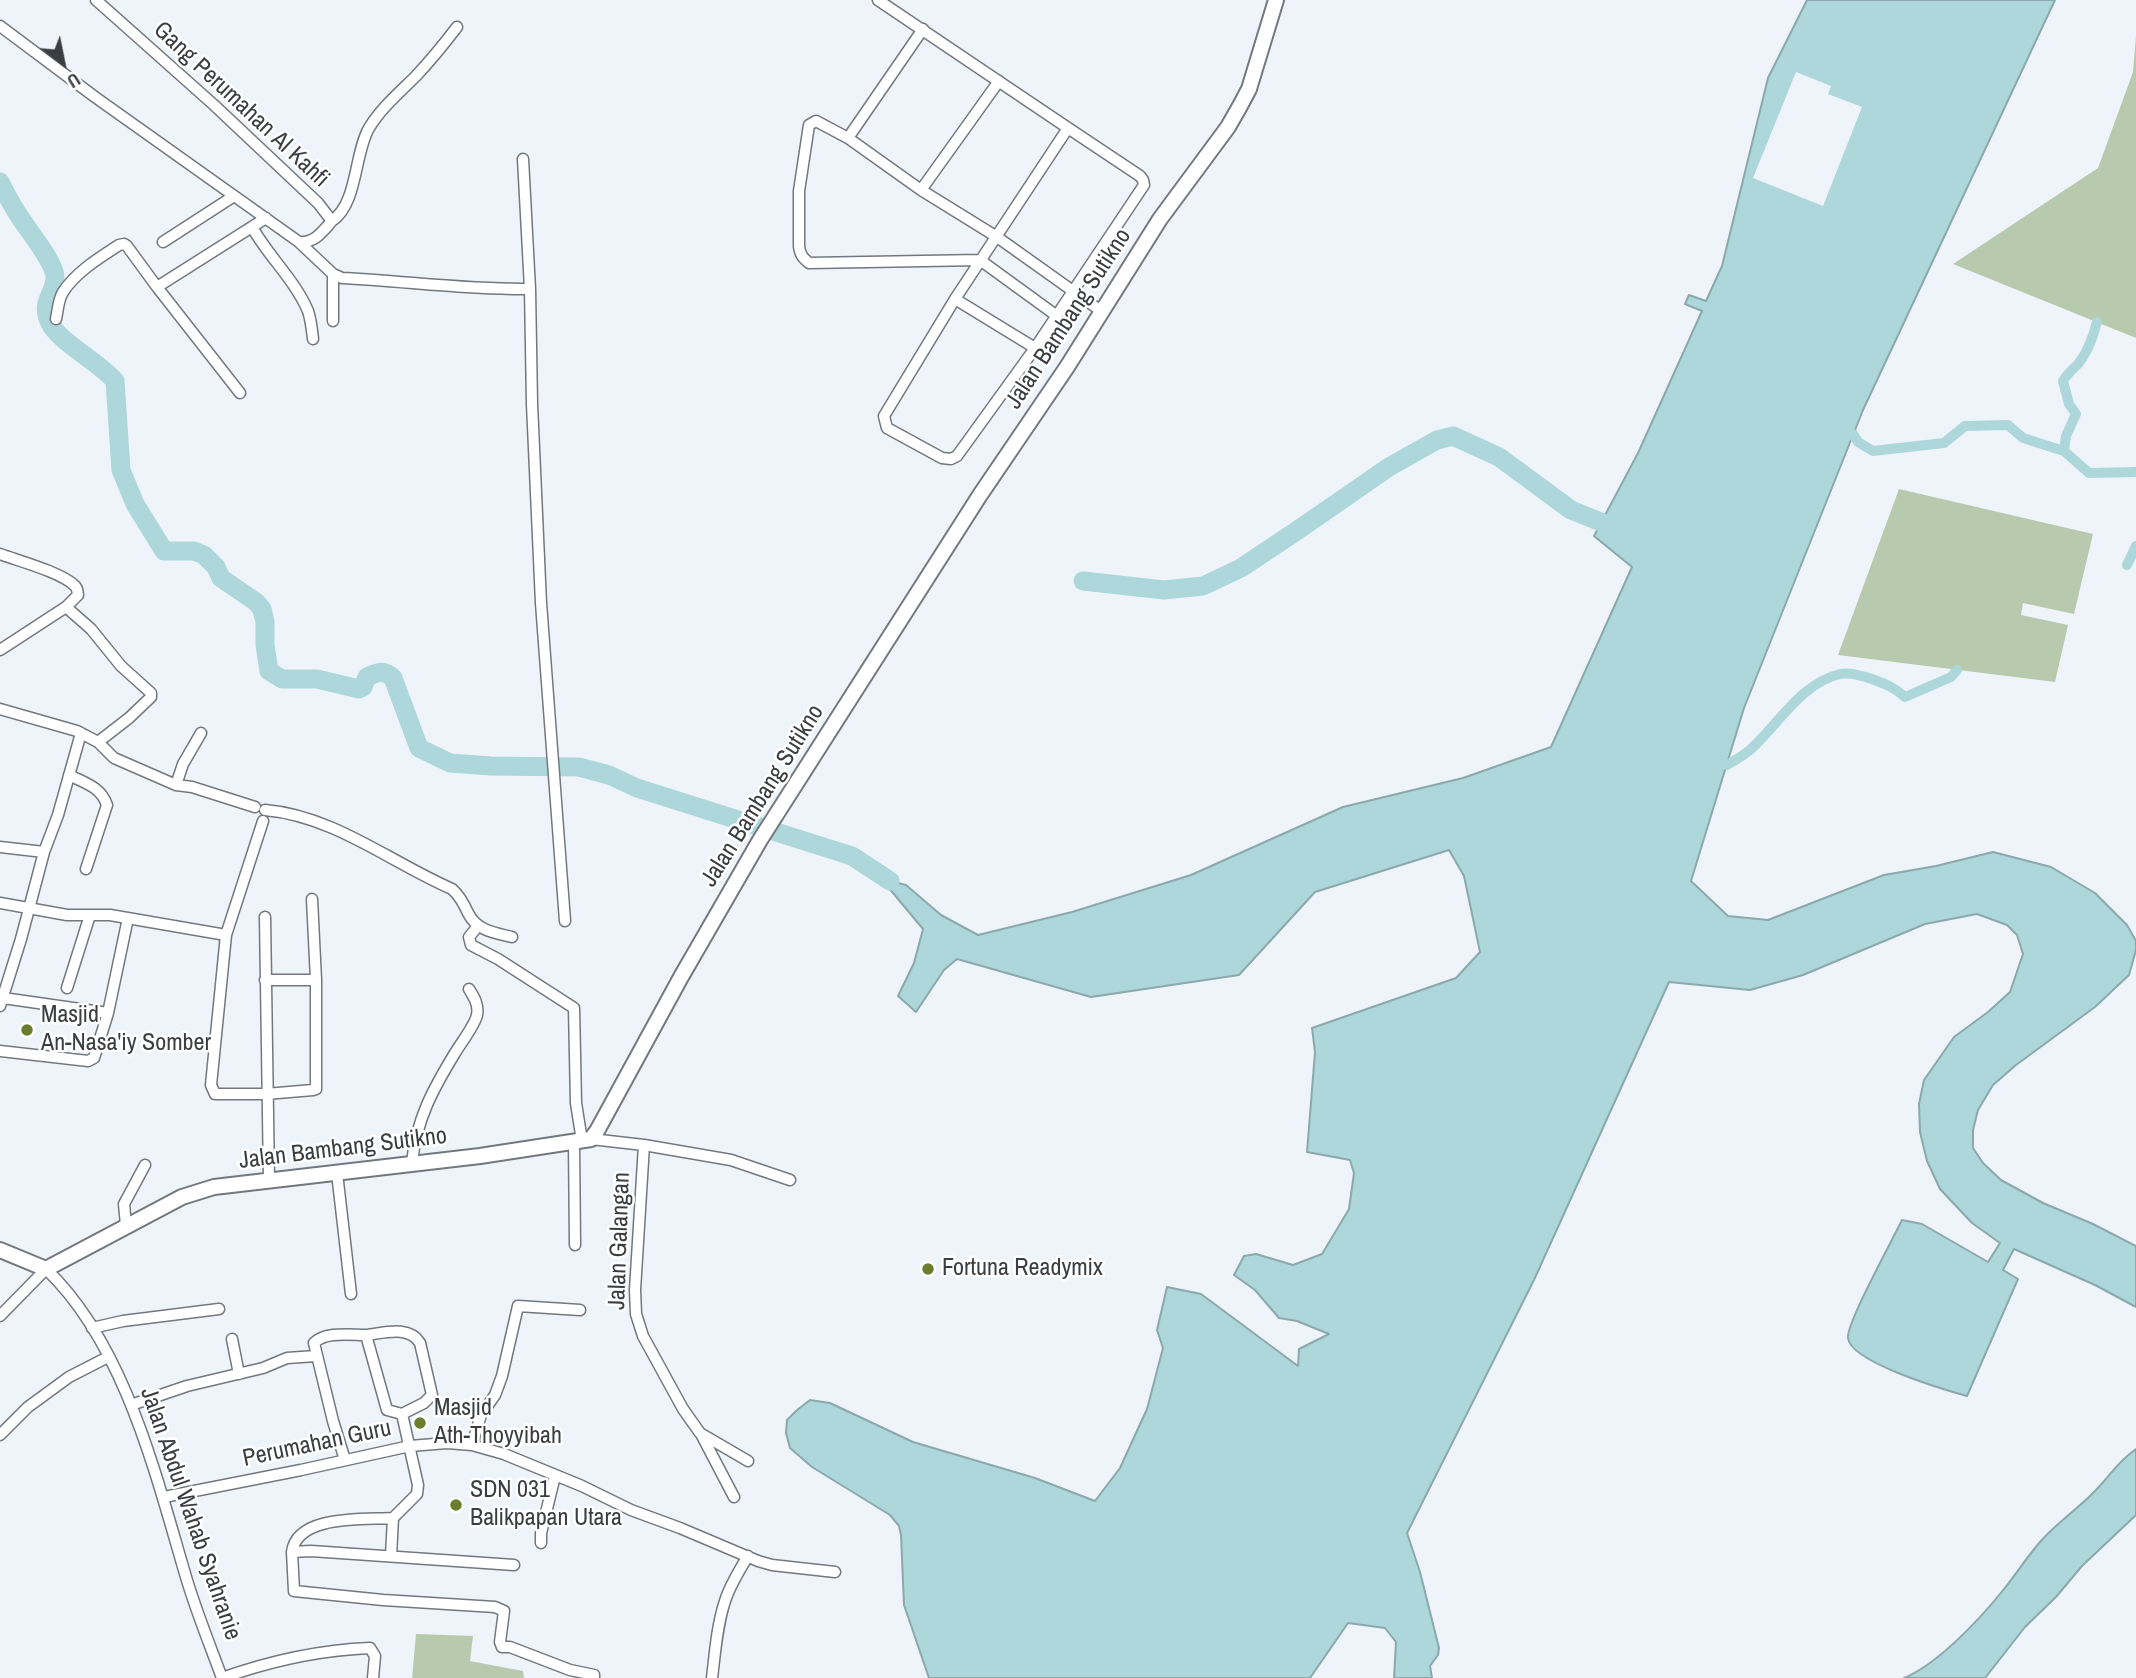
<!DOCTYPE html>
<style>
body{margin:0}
#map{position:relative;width:2136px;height:1678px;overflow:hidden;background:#eff4fb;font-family:"Archivo Narrow",sans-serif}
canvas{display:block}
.north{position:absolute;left:28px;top:28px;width:70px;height:70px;-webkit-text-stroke:5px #fff;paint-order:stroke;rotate:148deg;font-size:19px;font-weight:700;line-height:28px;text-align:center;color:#3b3d40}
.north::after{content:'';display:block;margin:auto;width:24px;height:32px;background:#3b3d40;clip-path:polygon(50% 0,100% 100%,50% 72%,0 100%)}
</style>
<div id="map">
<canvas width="2136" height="1678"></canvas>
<div class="north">U</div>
</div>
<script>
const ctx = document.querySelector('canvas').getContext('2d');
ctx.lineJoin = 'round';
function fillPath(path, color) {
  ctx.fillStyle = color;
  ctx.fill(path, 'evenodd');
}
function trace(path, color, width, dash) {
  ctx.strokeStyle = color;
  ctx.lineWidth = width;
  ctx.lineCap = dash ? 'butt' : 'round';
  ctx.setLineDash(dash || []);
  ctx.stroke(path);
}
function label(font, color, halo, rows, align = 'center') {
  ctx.font = font + ' "Archivo Narrow",sans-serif';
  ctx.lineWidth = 5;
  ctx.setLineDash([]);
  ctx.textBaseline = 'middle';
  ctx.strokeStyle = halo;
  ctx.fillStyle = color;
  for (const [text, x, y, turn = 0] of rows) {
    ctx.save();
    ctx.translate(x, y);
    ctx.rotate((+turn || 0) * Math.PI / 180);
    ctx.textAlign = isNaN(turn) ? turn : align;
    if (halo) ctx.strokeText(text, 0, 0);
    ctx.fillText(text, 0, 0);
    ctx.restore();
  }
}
const green = new Path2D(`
 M2136 36V338L1953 264 2098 168 2133 72Z
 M1899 489 2093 534 2074 614 2023 603 2021 615 2068 625 2055 682 1838 655Z
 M416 1634 473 1636 470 1661 523 1671 524 1678H412Z`);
const water = new Path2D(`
 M1807 0H2055L1863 410 1744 708 1691 881 1728 916 1768 920 1884 875 1936 866 1993 852 2051 867 2095 893 2127 925 2136 941V950L2129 975 2095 1007 2016 1065 1993 1085 1978 1110 1973 1130V1148L1983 1163 2001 1180 2043 1203 2093 1224 2136 1246V1307L2095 1285 2014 1249 2003 1270 2018 1279 1967 1396C1945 1390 1850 1362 1848 1338 1846 1324 1893 1239 1902 1220L1922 1224 1988 1262 2000 1243 1972 1223 1940 1189 1927 1161 1920 1132 1919 1104 1924 1080 1954 1037 1988 1012 2010 992 2023 954 2017 935 2007 925 1977 914 1925 924 1803 975 1750 990 1669 982 1534 1280 1407 1533 1420 1572 1439 1648 1438 1655 1430 1666 1432 1678H1394L1396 1642 1385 1628 1348 1623 1310 1678H929L904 1605 901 1535 899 1526 890 1515 812 1467 790 1448 786 1433 787 1420 797 1410 810 1400 830 1403 913 1442 1035 1478 1095 1501 1120 1468 1147 1409 1163 1348 1157 1330 1167 1287 1201 1294 1298 1366 1299 1349 1329 1334 1297 1321 1279 1318 1255 1290 1234 1275 1244 1256 1256 1254 1293 1265 1322 1254 1349 1209 1354 1173 1350 1160 1307 1152 1315 1052 1312 1028 1456 978 1480 952 1464 876 1449 850 1315 892 1239 975 1091 997 957 959 944 970 916 1012 898 996 914 963 923 929 888 887 890 881 906 885 941 915 978 935 1072 912 1191 875 1343 807 1463 778 1551 747 1632 567 1594 536 1638 453 1702 311 1685 304 1689 295 1706 301 1722 266 1768 78Z
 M2136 1449V1515L2082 1566 2056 1597 2025 1627 1985 1678H1904C1938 1664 1981 1618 2004 1589 2016 1574 2027 1557 2040 1542 2056 1523 2078 1509 2095 1491 2111 1475 2117 1462 2136 1449Z`);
const pier = new Path2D(`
 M1796 72 1831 86 1828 94 1862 107 1823 206 1753 178Z`);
const canal = new Path2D(`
 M1853 434 1858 442 1873 451 1944 443 1965 426 2008 425 2023 438 2064 451 2089 473 2136 472
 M2064 451 2066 436 2076 414 2069 404 2063 381C2067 374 2072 370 2078 364 2088 352 2093 337 2097 322
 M2127 565 2136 546
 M1727 765C1735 760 1743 756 1750 750 1778 725 1801 683 1840 674 1849 672 1863 676 1872 679 1885 684 1894 687 1905 697L1951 677 1957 670`);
const river = new Path2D(`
 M0 182C5 192 10 202 16 211 25 227 53 259 55 276 56 294 39 301 50 323 59 342 99 362 115 381L121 470 135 504 164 551H194L204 555 216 567 221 578 256 602 262 609 265 622V645L269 671 282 679H317L359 689 363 687 367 677C378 672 384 669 393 678L419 748 450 763 491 766 579 767 609 775 637 788 852 856 890 881
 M1083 581 1164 590 1203 586 1241 568 1298 530 1389 467 1437 440 1453 436 1499 457 1571 510 1601 522`);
const street = new Path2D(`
 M878 0 1068 128
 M0 26 95 97 299 242C315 243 322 232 332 221L318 203 214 105 96 0
 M1068 128 1140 176 1143 180 1144 185 1035 348 957 456 951 459 942 458 887 428 884 416 955 299Z
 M848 138 923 29
 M921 190 999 81
 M332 221C358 203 354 154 369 128 381 108 399 93 416 76 431 60 444 44 457 27
 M252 227C268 256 295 280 308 311 311 320 312 330 313 339
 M163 242 234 196
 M299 242 333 274 342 278C405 281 467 290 530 289L523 159
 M333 274V321
 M157 287 240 393
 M530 289 532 404 541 603 565 921
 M955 299 1035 348
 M1057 316 980 260 809 263C803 258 800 255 799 246V191L809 125 816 121 848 138 921 190 997 237 1101 311
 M56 319C58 310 58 300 63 292 76 272 99 258 119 245L124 244 127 246 157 287 266 218
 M0 554C19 561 60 572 74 585 78 588 77 590 78 595L66 607 0 650
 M66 607 91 629 121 666 151 693V697L129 718 98 742
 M0 709 77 731 98 742 114 758 176 785 192 787 255 807
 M69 775C85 783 101 787 107 805L86 869
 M176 785 183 764 201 733
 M265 810C334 816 390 862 452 889 460 896 464 904 468 913 477 931 495 933 512 937
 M263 821 226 935 211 1085 215 1094H266L313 1090 316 1089V980L312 899
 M0 847 44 852
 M0 903 67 915H110L226 935
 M265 917 269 1180
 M478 926 469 937 471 945 498 959 574 1008 576 1103 582 1141
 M265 980H316
 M67 988 90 915
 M0 1006 21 939 44 852 58 815 81 733
 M108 1013 128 918
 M0 1051 88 1061 94 1058 108 1013 3 998
 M591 1139 644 1145 731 1160 790 1180
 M574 1143 575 1245
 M644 1145 635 1290 636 1314 643 1336 683 1409 700 1433 748 1461
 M412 1163C416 1120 433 1089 455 1053 461 1043 475 1025 477 1015 479 1005 474 997 469 989
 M337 1173 351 1294
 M126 1225 124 1204 145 1165
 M0 1316 46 1269C125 1344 156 1476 186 1577 196 1611 210 1645 222 1678
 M92 1328 123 1321 219 1309
 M366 1335C384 1333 409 1325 420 1343L432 1395 424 1403 402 1414
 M232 1339 239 1374
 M131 1405 187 1386 263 1368 287 1358 316 1356
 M701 1434 734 1497
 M0 1435 28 1407 69 1377 108 1357
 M472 1445 481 1415 495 1395 502 1376 518 1306 580 1310
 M345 1460 333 1421 314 1343C325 1331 351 1335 366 1335L387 1410 402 1414 418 1485 417 1494 393 1518 391 1556
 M164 1497 301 1470 410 1446 447 1443 472 1445 504 1454 582 1486 631 1510 680 1528 758 1561 772 1565 835 1572
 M393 1518C365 1520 297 1514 292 1552L311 1551 514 1565
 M541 1543V1533L555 1476
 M292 1552 294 1591 383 1600 495 1607 504 1611 500 1642 502 1647H510L570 1670 594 1675V1678
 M222 1678C270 1661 320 1650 370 1648L375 1656 373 1678
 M712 1678C715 1653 717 1625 725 1601 730 1585 739 1571 748 1556`);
const secondary = new Path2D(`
 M0 1250 46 1269 182 1197 214 1187 480 1156 591 1139 597 1131 681 977 760 840 980 495 1067 367 1160 219 1228 127 1240 106 1249 89 1276 0`);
const markers = [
 [27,1030,7,"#6c7d2c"],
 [928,1269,7,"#6c7d2c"],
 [420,1423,7,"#6c7d2c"],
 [456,1505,7,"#6c7d2c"]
];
const streetNames = [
 ["Gang Perumahan Al Kahfi",241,105,43],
 ["Jalan Bambang Sutikno",1069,319,-57],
 ["Jalan Bambang Sutikno",763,796,-58],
 ["Jalan Bambang Sutikno",343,1149,-7],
 ["Jalan Galangan",620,1241,-88],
 ["Perumahan Guru",317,1444,-12],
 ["Jalan Abdul Wahab Syahranie",190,1514,71]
];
const poiNames = [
 ["Masjid",41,1016],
 ["An-Nasa'iy Somber",41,1044],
 ["Fortuna Readymix",942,1269],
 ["Masjid",434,1409],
 ["Ath-Thoyyibah",434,1437],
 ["SDN 031",470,1491],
 ["Balikpapan Utara",470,1519]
];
fillPath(green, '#b8caae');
fillPath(water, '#add7db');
trace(water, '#8ba9ac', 2);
fillPath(pier, '#eff4fb');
trace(canal, '#add7db', 10);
trace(river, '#add7db', 19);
trace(street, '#73787e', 13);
trace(secondary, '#73787e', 18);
trace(street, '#fff', 10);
trace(secondary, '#fff', 14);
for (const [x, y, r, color] of markers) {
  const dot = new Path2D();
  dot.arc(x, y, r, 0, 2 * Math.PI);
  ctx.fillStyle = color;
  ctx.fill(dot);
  trace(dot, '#fff', 2.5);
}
label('24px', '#3b3d40', '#fff', streetNames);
label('24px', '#3b3d40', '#fff', poiNames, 'left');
</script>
